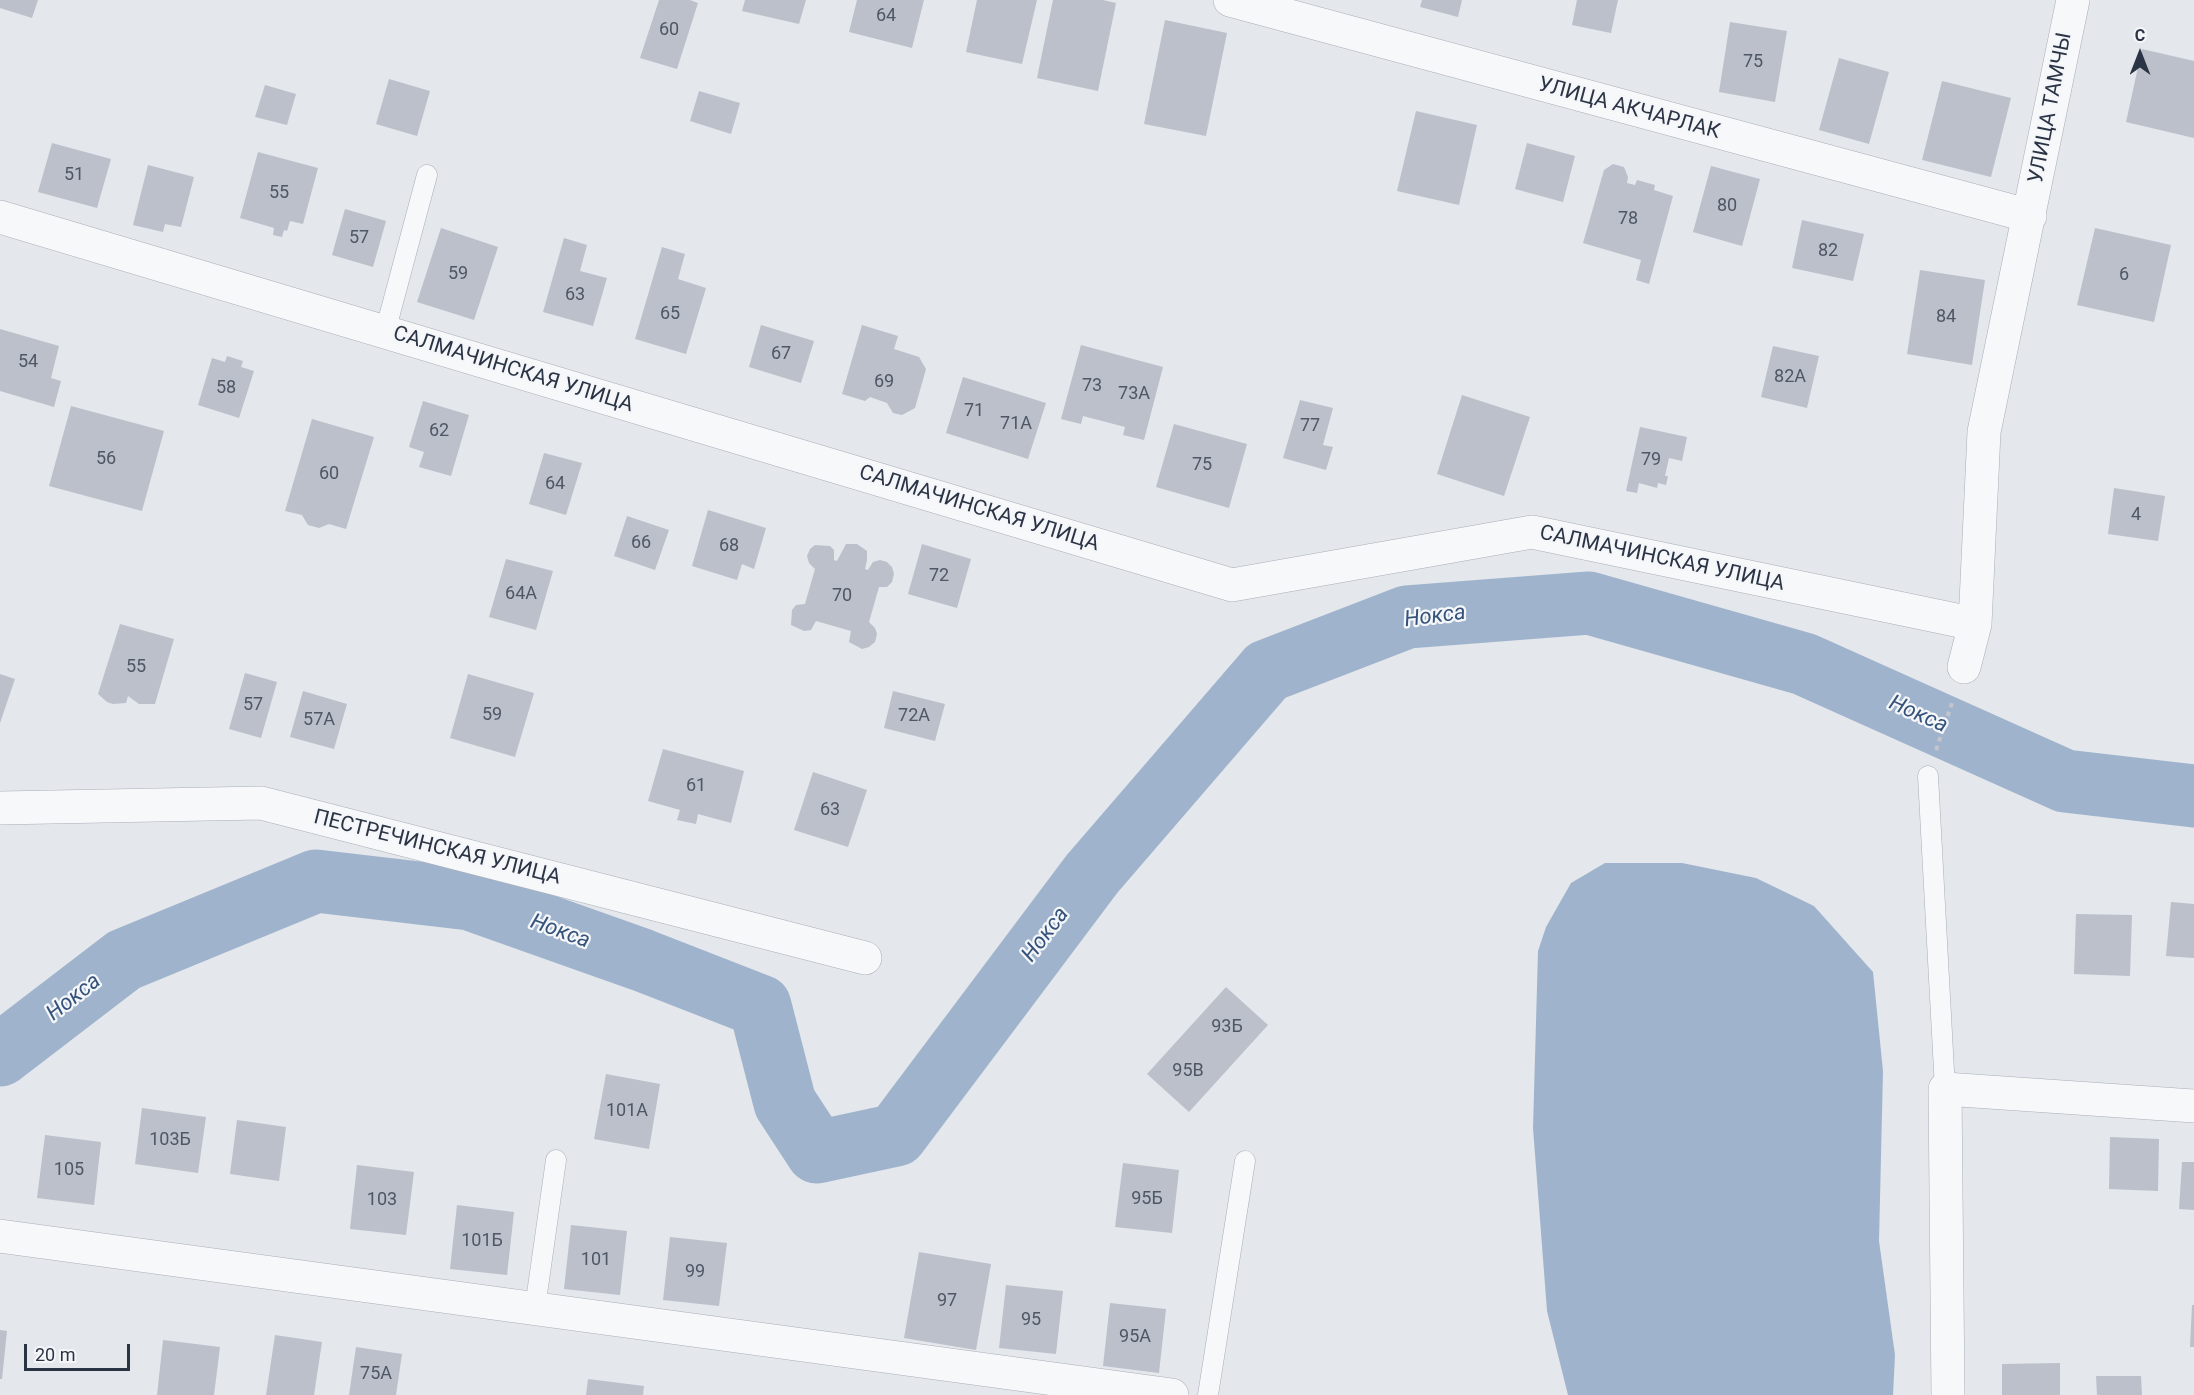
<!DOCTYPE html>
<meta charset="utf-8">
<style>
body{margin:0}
#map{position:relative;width:2194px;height:1395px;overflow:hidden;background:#e4e7ec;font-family:Roboto,sans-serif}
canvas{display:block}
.north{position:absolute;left:2110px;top:24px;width:60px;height:60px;-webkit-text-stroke:4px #f4f6f9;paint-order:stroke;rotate:0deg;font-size:16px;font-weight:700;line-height:24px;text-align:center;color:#2b3445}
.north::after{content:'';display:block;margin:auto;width:21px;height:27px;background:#2b3445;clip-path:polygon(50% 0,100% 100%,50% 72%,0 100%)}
.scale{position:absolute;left:24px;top:1344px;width:106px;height:27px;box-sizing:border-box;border:3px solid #2b3445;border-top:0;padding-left:8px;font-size:18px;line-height:21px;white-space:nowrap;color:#2b3445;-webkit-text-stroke:4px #f4f6f9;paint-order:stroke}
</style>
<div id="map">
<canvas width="2194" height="1395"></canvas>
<div class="north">С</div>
<div class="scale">20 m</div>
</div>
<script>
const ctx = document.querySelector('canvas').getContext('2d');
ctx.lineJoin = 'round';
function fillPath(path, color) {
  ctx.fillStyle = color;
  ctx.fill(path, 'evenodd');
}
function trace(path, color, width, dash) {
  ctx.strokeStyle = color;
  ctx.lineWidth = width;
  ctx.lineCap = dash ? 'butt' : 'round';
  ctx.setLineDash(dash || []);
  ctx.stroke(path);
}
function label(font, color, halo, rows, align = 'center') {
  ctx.font = font + ' Roboto,sans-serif';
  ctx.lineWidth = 4.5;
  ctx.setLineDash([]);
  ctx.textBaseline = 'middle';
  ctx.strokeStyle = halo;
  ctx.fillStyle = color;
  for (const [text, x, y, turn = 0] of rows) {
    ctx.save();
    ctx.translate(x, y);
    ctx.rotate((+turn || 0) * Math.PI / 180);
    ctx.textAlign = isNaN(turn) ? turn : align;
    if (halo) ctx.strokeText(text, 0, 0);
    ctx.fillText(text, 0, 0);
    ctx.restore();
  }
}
const water = new Path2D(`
 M1605 863H1682L1756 878 1814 906 1873 972 1883 1071 1879 1241 1895 1355 1893 1395H1568L1547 1311 1533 1128 1538 951 1546 927 1571 883Z`);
const river = new Path2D(`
 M0 1055 124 960 316 881 470 899 642 960 760 1006 785 1103 817 1152 896 1135 1092 874 1267 671 1407 617 1589 603 1804 664 2065 781 2194 796`);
const building = new Path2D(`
 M0 0H38L32 18 0 8Z
 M659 0H690L698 3 677 69 640 58Z
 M745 0H806L799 24 742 11Z
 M857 0H924L912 48 849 32Z
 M977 0H1037L1022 64 966 52Z
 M1053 0H1103L1116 3 1098 91 1037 78Z
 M1422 0H1462L1458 17 1420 7Z
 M1577 0H1618L1611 33 1572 25Z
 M1165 20 1227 33 1206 136 1144 124Z
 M1730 22 1787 31 1775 102 1719 92Z
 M2142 49 2194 61V138L2126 122Z
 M1839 58 1889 72 1869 144 1819 130Z
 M389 79 430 91 417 136 376 124Z
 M1942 81 2011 98 1991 177 1922 160Z
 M265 85 296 94 287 125 255 117Z
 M699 91 740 103 731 134 690 121Z
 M1416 111 1477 125 1459 205 1397 191Z
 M52 143 111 159 97 208 38 192Z
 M1527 143 1575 156 1563 202 1515 189Z
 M258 152 318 168 303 224 290 221 287 231 284 230 282 237 273 235 274 228 240 218Z
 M1613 164 1624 167 1628 177 1627 183 1635 185 1637 180 1655 185 1654 190 1673 196 1649 284 1636 280 1641 260 1583 243 1604 170Z
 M148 165 194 177 181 227 165 224 163 232 133 225Z
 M1711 166 1760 179 1742 246 1693 232Z
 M345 209 386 221 373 267 332 255Z
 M1802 220 1864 234 1853 281 1792 268Z
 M441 228 498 247 474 320 417 302Z
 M2095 228 2171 245 2154 322 2077 305Z
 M564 238 587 245 580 271 607 278 593 326 543 312Z
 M662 247 685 254 678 279 706 288 686 354 635 339Z
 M1920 270 1985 280 1972 365 1907 354Z
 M761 325 814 341 801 383 749 367Z
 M862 325 898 336 894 349 919 357 926 369 915 408 902 415 893 413 887 403 870 397 865 401 842 394Z
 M0 329 59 346 51 378 61 381 54 407 0 391Z
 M1081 345 1163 367 1144 440 1123 435 1125 427 1083 416 1081 424 1061 419Z
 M1773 346 1819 356 1807 408 1761 397Z
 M227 356 243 361 241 367 254 371 239 418 198 405 212 358 225 362Z
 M963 377 1046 403 1028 459 946 433Z
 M1462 395 1530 417 1504 496 1437 474Z
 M1300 400 1333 408 1323 445 1333 447 1326 470 1283 458Z
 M423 401 469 415 451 476 419 467 424 452 409 447Z
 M71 406 164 431 142 511 49 486Z
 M312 419 374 437 346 529 329 524 319 528 308 525 302 515 285 511Z
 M1174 424 1247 444 1229 508 1156 487Z
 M1640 427 1687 437 1682 461 1669 458 1665 476H1668L1666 485 1658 483 1657 488 1639 483 1637 493 1626 491Z
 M544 453 582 463 566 515 529 504Z
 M2114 488 2165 496 2158 541 2108 534Z
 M708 510 766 528 754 569 742 564 737 580 692 566Z
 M627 516 669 530 655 570 614 556Z
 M846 544H857L867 551V560L865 569 868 570 873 562 880 560 887 562 892 567 894 574 892 582 887 587H879L869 622 875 628 877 634 875 642 869 647 862 649 849 642 851 631 816 621 811 630 804 631 791 625 792 610 796 605 805 604 815 569 809 563 807 556 810 549 815 545 830 546 834 550V560L837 561Z
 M922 544 971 559 957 608 908 594Z
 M506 559 553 571 536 630 489 617Z
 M120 624 174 639 155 704H139L128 696 126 703 113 704 107 702 98 694Z
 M245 673 277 682 261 738 229 729Z
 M0 674 15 679 0 723Z
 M468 674 534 693 515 757 450 738Z
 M303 691 347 704 334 749 290 737Z
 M893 691 945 704 935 741 884 728Z
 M663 749 744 771 731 823 698 814 696 824 677 820 680 810 648 801Z
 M813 772 867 790 848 847 794 830Z
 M2171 902 2194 904V958L2166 956Z
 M2076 914 2132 915 2130 976 2074 974Z
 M1226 987 1268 1025 1189 1112 1147 1074Z
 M606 1074 660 1084 649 1149 594 1139Z
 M142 1108 206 1117 198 1173 135 1164Z
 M237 1120 286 1127 279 1181 230 1174Z
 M45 1135 101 1142 94 1205 37 1198Z
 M2110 1137 2159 1139 2158 1191 2109 1189Z
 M2182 1162H2194V1210L2179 1209Z
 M1123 1163 1179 1170 1172 1233 1115 1227Z
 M357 1165 414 1172 406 1235 350 1229Z
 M457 1205 514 1212 507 1275 450 1269Z
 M571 1225 627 1231 620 1295 564 1289Z
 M670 1237 727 1243 719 1306 663 1300Z
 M919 1252 991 1264 976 1350 904 1338Z
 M1006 1285 1063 1291 1056 1354 999 1348Z
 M1110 1303 1166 1309 1159 1373 1103 1366Z
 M2192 1305H2194V1347H2190Z
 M0 1330 7 1331 2 1379H0Z
 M275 1335 322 1342 314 1395H266Z
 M163 1340 220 1347 214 1395H157Z
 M356 1347 402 1354 396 1395H349Z
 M2060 1363V1395H2002V1364Z
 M2096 1376H2141L2142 1395H2097Z
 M588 1379 644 1386 643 1395H586Z`);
const path = new Path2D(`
 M1936 750 1953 700`);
const lane = new Path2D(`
 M385 332 427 175
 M1928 776 1945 1089
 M535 1308 556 1160
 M1208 1395 1245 1161`);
const street = new Path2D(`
 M1230 0 2030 216
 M0 217 1232 585 1532 532 1975 624
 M1964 667 1975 624 1984 432 2073 0
 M0 808 261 803 865 958
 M0 1236 1172 1395
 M1948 1395 1945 1089 2194 1106`);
const numberNames = [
 ["64",886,16],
 ["60",669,30],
 ["75",1753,62],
 ["51",74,175],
 ["55",279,193],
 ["80",1727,206],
 ["78",1628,219],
 ["57",359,238],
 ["82",1828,251],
 ["59",458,274],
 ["6",2124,275],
 ["63",575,295],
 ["65",670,314],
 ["84",1946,317],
 ["67",781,354],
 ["54",28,362],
 ["82А",1790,377],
 ["69",884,382],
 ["73",1092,386],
 ["58",226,388],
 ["73А",1134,394],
 ["71",974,411],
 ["71А",1016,424],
 ["77",1310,426],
 ["62",439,431],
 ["56",106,459],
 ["79",1651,460],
 ["75",1202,465],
 ["60",329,474],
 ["64",555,484],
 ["4",2136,515],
 ["66",641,543],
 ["68",729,546],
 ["72",939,576],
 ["64А",521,594],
 ["70",842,596],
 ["55",136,667],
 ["57",253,705],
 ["59",492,715],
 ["72А",914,716],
 ["57А",319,720],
 ["61",696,786],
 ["63",830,810],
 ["93Б",1227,1027],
 ["95В",1188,1071],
 ["101А",627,1111],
 ["103Б",170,1140],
 ["105",69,1170],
 ["95Б",1147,1199],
 ["103",382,1200],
 ["101Б",482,1241],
 ["101",596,1260],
 ["99",695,1272],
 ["97",947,1301],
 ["95",1031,1320],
 ["95А",1135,1337],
 ["75А",376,1374]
];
const streetNames = [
 ["УЛИЦА ТАМЧЫ",2051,108,-79],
 ["УЛИЦА АКЧАРЛАК",1629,109,15],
 ["САЛМАЧИНСКАЯ УЛИЦА",513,370,17],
 ["САЛМАЧИНСКАЯ УЛИЦА",979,509,17],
 ["САЛМАЧИНСКАЯ УЛИЦА",1662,559,12],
 ["ПЕСТРЕЧИНСКАЯ УЛИЦА",437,848,14]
];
const waterNames = [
 ["Нокса",1435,617,-7],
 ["Нокса",1918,715,24],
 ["Нокса",560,932,20],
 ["Нокса",1046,935,-53],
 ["Нокса",74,998,-38]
];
fillPath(water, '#9fb4cc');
trace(river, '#9fb4cc', 63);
fillPath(building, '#bbc0ca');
trace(lane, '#a9aeb7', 21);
trace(street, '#a9aeb7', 34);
trace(path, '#c2c5cb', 4, [4.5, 4.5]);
trace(lane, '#f7f8fa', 20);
trace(street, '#f7f8fa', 33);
label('18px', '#4f5766', null, numberNames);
label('21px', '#2b3445', '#f4f6f9', streetNames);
label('italic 22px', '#34527a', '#f4f6f9', waterNames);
</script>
